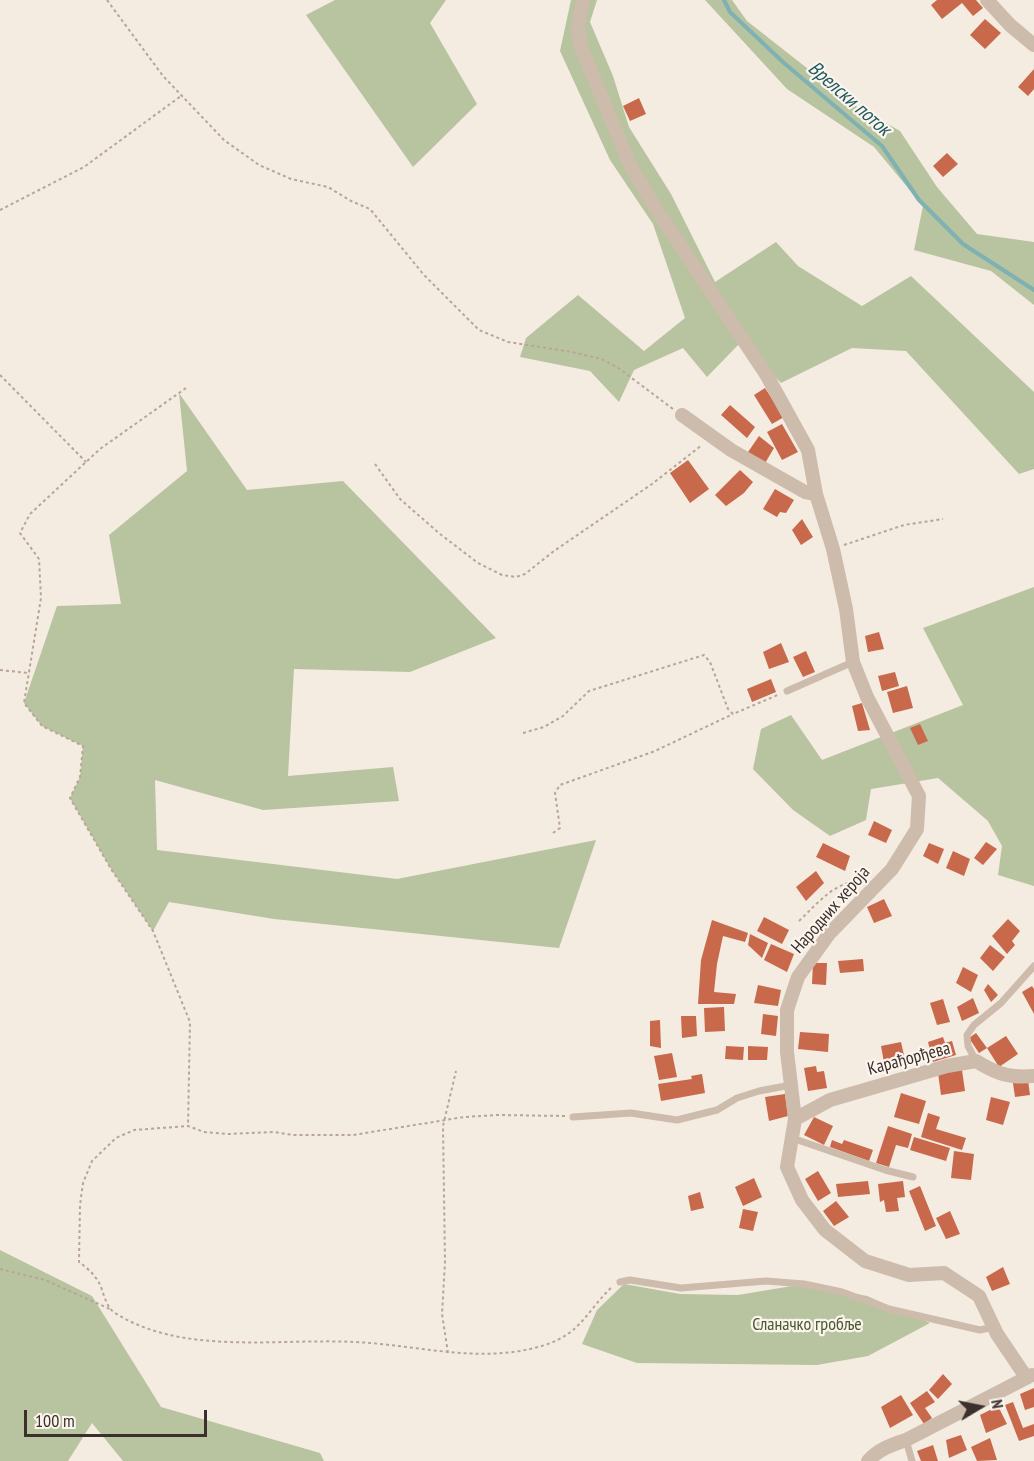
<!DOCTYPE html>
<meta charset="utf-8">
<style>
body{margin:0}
#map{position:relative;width:1034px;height:1461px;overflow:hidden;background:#f4ebe1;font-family:"PT Sans Narrow",sans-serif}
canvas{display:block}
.north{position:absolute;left:950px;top:1377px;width:60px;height:60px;-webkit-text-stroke:4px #fbf5ee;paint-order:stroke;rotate:80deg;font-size:16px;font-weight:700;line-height:24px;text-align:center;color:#3b302b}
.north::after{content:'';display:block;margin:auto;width:21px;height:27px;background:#3b302b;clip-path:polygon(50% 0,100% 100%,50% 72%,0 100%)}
.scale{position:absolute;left:24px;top:1410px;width:183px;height:27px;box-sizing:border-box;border:3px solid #3b302b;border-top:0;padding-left:8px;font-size:18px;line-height:21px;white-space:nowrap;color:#3b302b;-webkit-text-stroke:4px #fbf5ee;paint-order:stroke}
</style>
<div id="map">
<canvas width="1034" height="1461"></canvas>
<div class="north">N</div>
<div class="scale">100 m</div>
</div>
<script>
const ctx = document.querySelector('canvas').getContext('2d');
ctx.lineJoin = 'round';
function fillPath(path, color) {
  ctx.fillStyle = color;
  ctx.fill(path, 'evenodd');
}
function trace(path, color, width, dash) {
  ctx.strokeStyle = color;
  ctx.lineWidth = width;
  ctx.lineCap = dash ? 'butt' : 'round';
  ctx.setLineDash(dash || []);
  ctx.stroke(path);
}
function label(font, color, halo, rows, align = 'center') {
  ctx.font = font + ' "PT Sans Narrow",sans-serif';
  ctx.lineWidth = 4.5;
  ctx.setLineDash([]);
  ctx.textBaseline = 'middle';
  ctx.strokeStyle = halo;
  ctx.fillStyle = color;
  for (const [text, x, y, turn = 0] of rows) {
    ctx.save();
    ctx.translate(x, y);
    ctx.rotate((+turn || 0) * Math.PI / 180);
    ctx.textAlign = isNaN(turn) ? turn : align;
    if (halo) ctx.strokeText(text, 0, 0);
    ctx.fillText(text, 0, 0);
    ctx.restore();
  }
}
const green = new Path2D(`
 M335 0H446L430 23 477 104 413 167 306 15Z
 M571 0H597L590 22 613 76 629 127 671 194 715 282 776 242 798 266 862 306 911 276 1034 392V469L1019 474 906 351 852 348 781 383 741 342 707 377 683 348 634 370 619 402 590 371 520 357 526 338 578 295 644 351 685 318 653 224 610 160 560 51Z
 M705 0H732L747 21 854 105 900 131 937 187 977 234 1034 242V305L991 271 914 250 923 206 874 147 787 89Z
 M179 393 247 490 343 481 496 638 410 672 294 669 288 776 393 767 399 801 263 810 155 780 157 850 397 879 596 840 559 948 274 919 169 902 153 931 111 869 70 798 80 777 83 746 42 726 24 703 57 606 121 604 109 535 187 471Z
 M1034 587V886L998 875 1002 846 988 821 938 778 871 789 866 820 830 836 793 810 753 769 761 729 791 715 822 760 963 705 923 628Z
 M0 1250 92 1296 161 1407 320 1453 324 1461H123L92 1423 68 1461H0Z
 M624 1284 680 1294 738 1295 804 1284 867 1296 930 1323 868 1356 817 1365 637 1363 582 1344 597 1310Z`);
const stream = new Path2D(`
 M724 0 730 12 784 63 882 146 919 200 963 244 1034 290`);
const building = new Path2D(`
 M937 0H976L983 8 973 16 962 3 942 19 931 5Z
 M985 19 1001 33 985 49 970 35Z
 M1034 69V89L1028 96 1018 87Z
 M639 98 646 114 630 121 623 106Z
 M947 153 958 164 943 177 933 166Z
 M765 388 784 417 772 424 754 395Z
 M730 405 755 427 747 438 721 415Z
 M782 424 798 452 782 460 767 432Z
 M759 436 774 448 764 465 746 455Z
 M688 460 709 489 690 503 670 473Z
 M740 470 753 482 744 493 726 506 715 495Z
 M775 489 794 500 786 513 780 512 777 517 763 509Z
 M802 519 813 537 801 545 792 530Z
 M879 632 884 649 868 652 865 636Z
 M781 643 789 662 769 669 763 652Z
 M806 651 815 672 803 677 793 657Z
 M895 672 899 686 882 691 878 676Z
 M771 679 776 692 752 702 747 689Z
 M907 686 913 708 893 713 887 692Z
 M862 703 870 730 858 731 852 706Z
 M920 724 928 741 918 745 910 728Z
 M874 821 892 830 886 843 868 835Z
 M986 842 997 849 983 865 974 858Z
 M823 843 850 856 845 871 816 857Z
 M929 843 944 849 938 864 923 856Z
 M953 851 970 859 964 876 946 868Z
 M816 871 824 883 806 901 796 887Z
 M884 899 892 916 874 923 867 907Z
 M764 917 789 930 782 944 757 931Z
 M1008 919 1020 931 1012 941 1015 945 1007 954 992 936Z
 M712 920 748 933 745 942 723 936 717 964 714 992 736 994 734 1004H698L701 960Z
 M750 934 768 943 762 958 748 945Z
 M771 944 794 954 787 972 764 960Z
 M990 945 1005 957 993 971 980 958Z
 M863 959 864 971 840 973 838 961Z
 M813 963H827L826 985 812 984Z
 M963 967 978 975 971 992 956 983Z
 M988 984 998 995 991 1002 984 990Z
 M758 985 781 990 778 1006 754 1003Z
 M1032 986 1034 989V1014L1022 992Z
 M973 998 979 1013 962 1021 957 1007Z
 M943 999 950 1022 937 1025 930 1003Z
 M724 1007 725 1031 705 1032 704 1008Z
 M763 1014 778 1016 776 1036 761 1034Z
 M681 1016H696L697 1036 682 1038Z
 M660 1020 661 1048 650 1046V1021Z
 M800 1032 829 1034 828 1052 798 1049Z
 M976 1033 987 1048 979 1053 969 1038Z
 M1006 1036 1018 1054 999 1067 987 1048Z
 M943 1037 945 1043 952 1041 956 1055 933 1062 928 1042Z
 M901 1042 906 1064 885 1068 881 1046Z
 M726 1046 744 1047 743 1060 725 1059Z
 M748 1046 768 1047 767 1060H748Z
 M672 1053 677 1077 659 1080 654 1056Z
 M816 1066 817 1072 824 1071 827 1088 808 1091 804 1068Z
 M962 1070 965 1091 941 1095 938 1073Z
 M702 1074 705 1093 661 1101 658 1084 692 1079 691 1076Z
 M1028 1080 1030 1095 1015 1097 1013 1083Z
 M901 1093 926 1101 919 1124 894 1117Z
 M785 1094 788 1116 769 1121 765 1097Z
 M991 1097 1010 1102 1003 1125 986 1120Z
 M928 1113 940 1117 936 1129 966 1138 962 1150 921 1137Z
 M814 1117 833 1126 824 1145 804 1135Z
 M888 1126 912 1134 908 1148 896 1145 889 1167 876 1163Z
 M914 1137 950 1148 946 1161 910 1150Z
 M832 1140 842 1144 844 1140 873 1150 869 1161 830 1147Z
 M954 1151 974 1154 971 1180 951 1178Z
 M818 1171 831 1193 818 1201 805 1179Z
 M754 1178 762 1197 743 1206 735 1187Z
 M868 1181 870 1194 838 1197 836 1184Z
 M903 1181 905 1197 897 1198 899 1211 886 1212 884 1200 880 1202 878 1184Z
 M920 1186 936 1226 925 1231 909 1191Z
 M700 1192 704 1208 691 1211 688 1196Z
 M836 1201 849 1217 834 1226 823 1211Z
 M743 1209 758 1212 753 1231 739 1228Z
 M950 1211 960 1234 946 1239 936 1218Z
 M1003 1267 1010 1284 992 1291 986 1277Z
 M943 1374 952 1384 938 1399 929 1390Z
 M1034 1388V1407L1025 1410 1020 1394Z
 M927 1391 935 1402 925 1408 932 1418 924 1424 910 1403Z
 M901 1395 913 1415 890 1428 881 1407Z
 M1013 1402 1023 1428 1034 1424V1436L1019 1441 1005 1405Z
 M998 1406 1007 1424 986 1433 980 1415Z
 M961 1435 967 1450 949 1458 946 1440Z
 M990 1438 997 1460 977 1461 971 1447Z
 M933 1445 938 1461H921L917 1451Z`);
const path = new Path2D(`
 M107 0 163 76 224 140 259 165 291 179 328 187 351 201 370 209 424 275 479 330 508 342 572 352 601 359 617 367 673 409
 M0 210 84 167 181 96
 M0 375 86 462
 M186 388 100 449 30 514 20 533 39 559 41 598 24 703 42 726 83 746 80 777 70 798 111 869 153 931 190 1022 188 1126
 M375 464 400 499 440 534 478 563 502 575 516 577 525 574 554 551 652 484 702 445
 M844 545 904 525 943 519
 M0 670 28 673
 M523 733 544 727 563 716 589 691 704 655 710 662 728 709 733 714 780 694
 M553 833 560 828 555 793 560 785 655 751 733 714
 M799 921C819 902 834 882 862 880
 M565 1116 498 1115 464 1117 353 1135H293L274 1132 228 1134 204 1132 188 1126 134 1130 116 1138 92 1161 83 1183 80 1205 79 1262C86 1267 93 1273 98 1281 104 1291 105 1307 115 1313 183 1356 278 1338 355 1342 419 1345 482 1365 545 1345 582 1333 587 1310 613 1286
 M0 1269 45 1280 110 1309
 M448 1353 442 1314 445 1262 443 1126 456 1071`);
const lane = new Path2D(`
 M787 691 853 662
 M976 1061 968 1046 967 1035 974 1025 1001 1003 1034 966
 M573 1117 631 1113 677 1120 717 1110 737 1098 759 1091 791 1085
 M792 1138 885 1170 913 1177
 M620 1282 630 1280 681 1288 766 1281 804 1284 842 1292 889 1309 980 1330 994 1327
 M906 1440 912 1461`);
const street = new Path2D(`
 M583 0 578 27 581 47 630 165 656 209 766 374 808 450 816 494 833 549 846 609 853 662 867 697 919 796 917 829 892 869 829 934 798 977 787 1010V1052L795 1119 787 1167 802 1200 825 1230 865 1261 909 1275 944 1273 979 1296 997 1334 1026 1377
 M987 0 1010 25 1034 45
 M682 415 731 450 805 492 816 494
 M795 1119 830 1100 947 1066 976 1061C997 1074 1009 1078 1034 1076
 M868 1461C879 1449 891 1445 906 1440L1032 1375`);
const streetNames = [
 ["Народних хероја",831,910,-49],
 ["Карађорђева",909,1059,-15]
];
const parkNames = [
 ["Сланачко гробље",807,1325]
];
const waterNames = [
 ["Врелски поток",849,99,41]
];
fillPath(green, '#b8c4a0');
trace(stream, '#7fb0b2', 4);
fillPath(building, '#c8694b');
trace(path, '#b9a596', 2, [3, 3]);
trace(lane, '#cdbbac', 7);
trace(street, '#cdbbac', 14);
label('18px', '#3b302b', '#fbf5ee', streetNames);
label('18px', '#4a5a2e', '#fbf5ee', parkNames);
label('italic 20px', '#1f5a5e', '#fbf5ee', waterNames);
</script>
